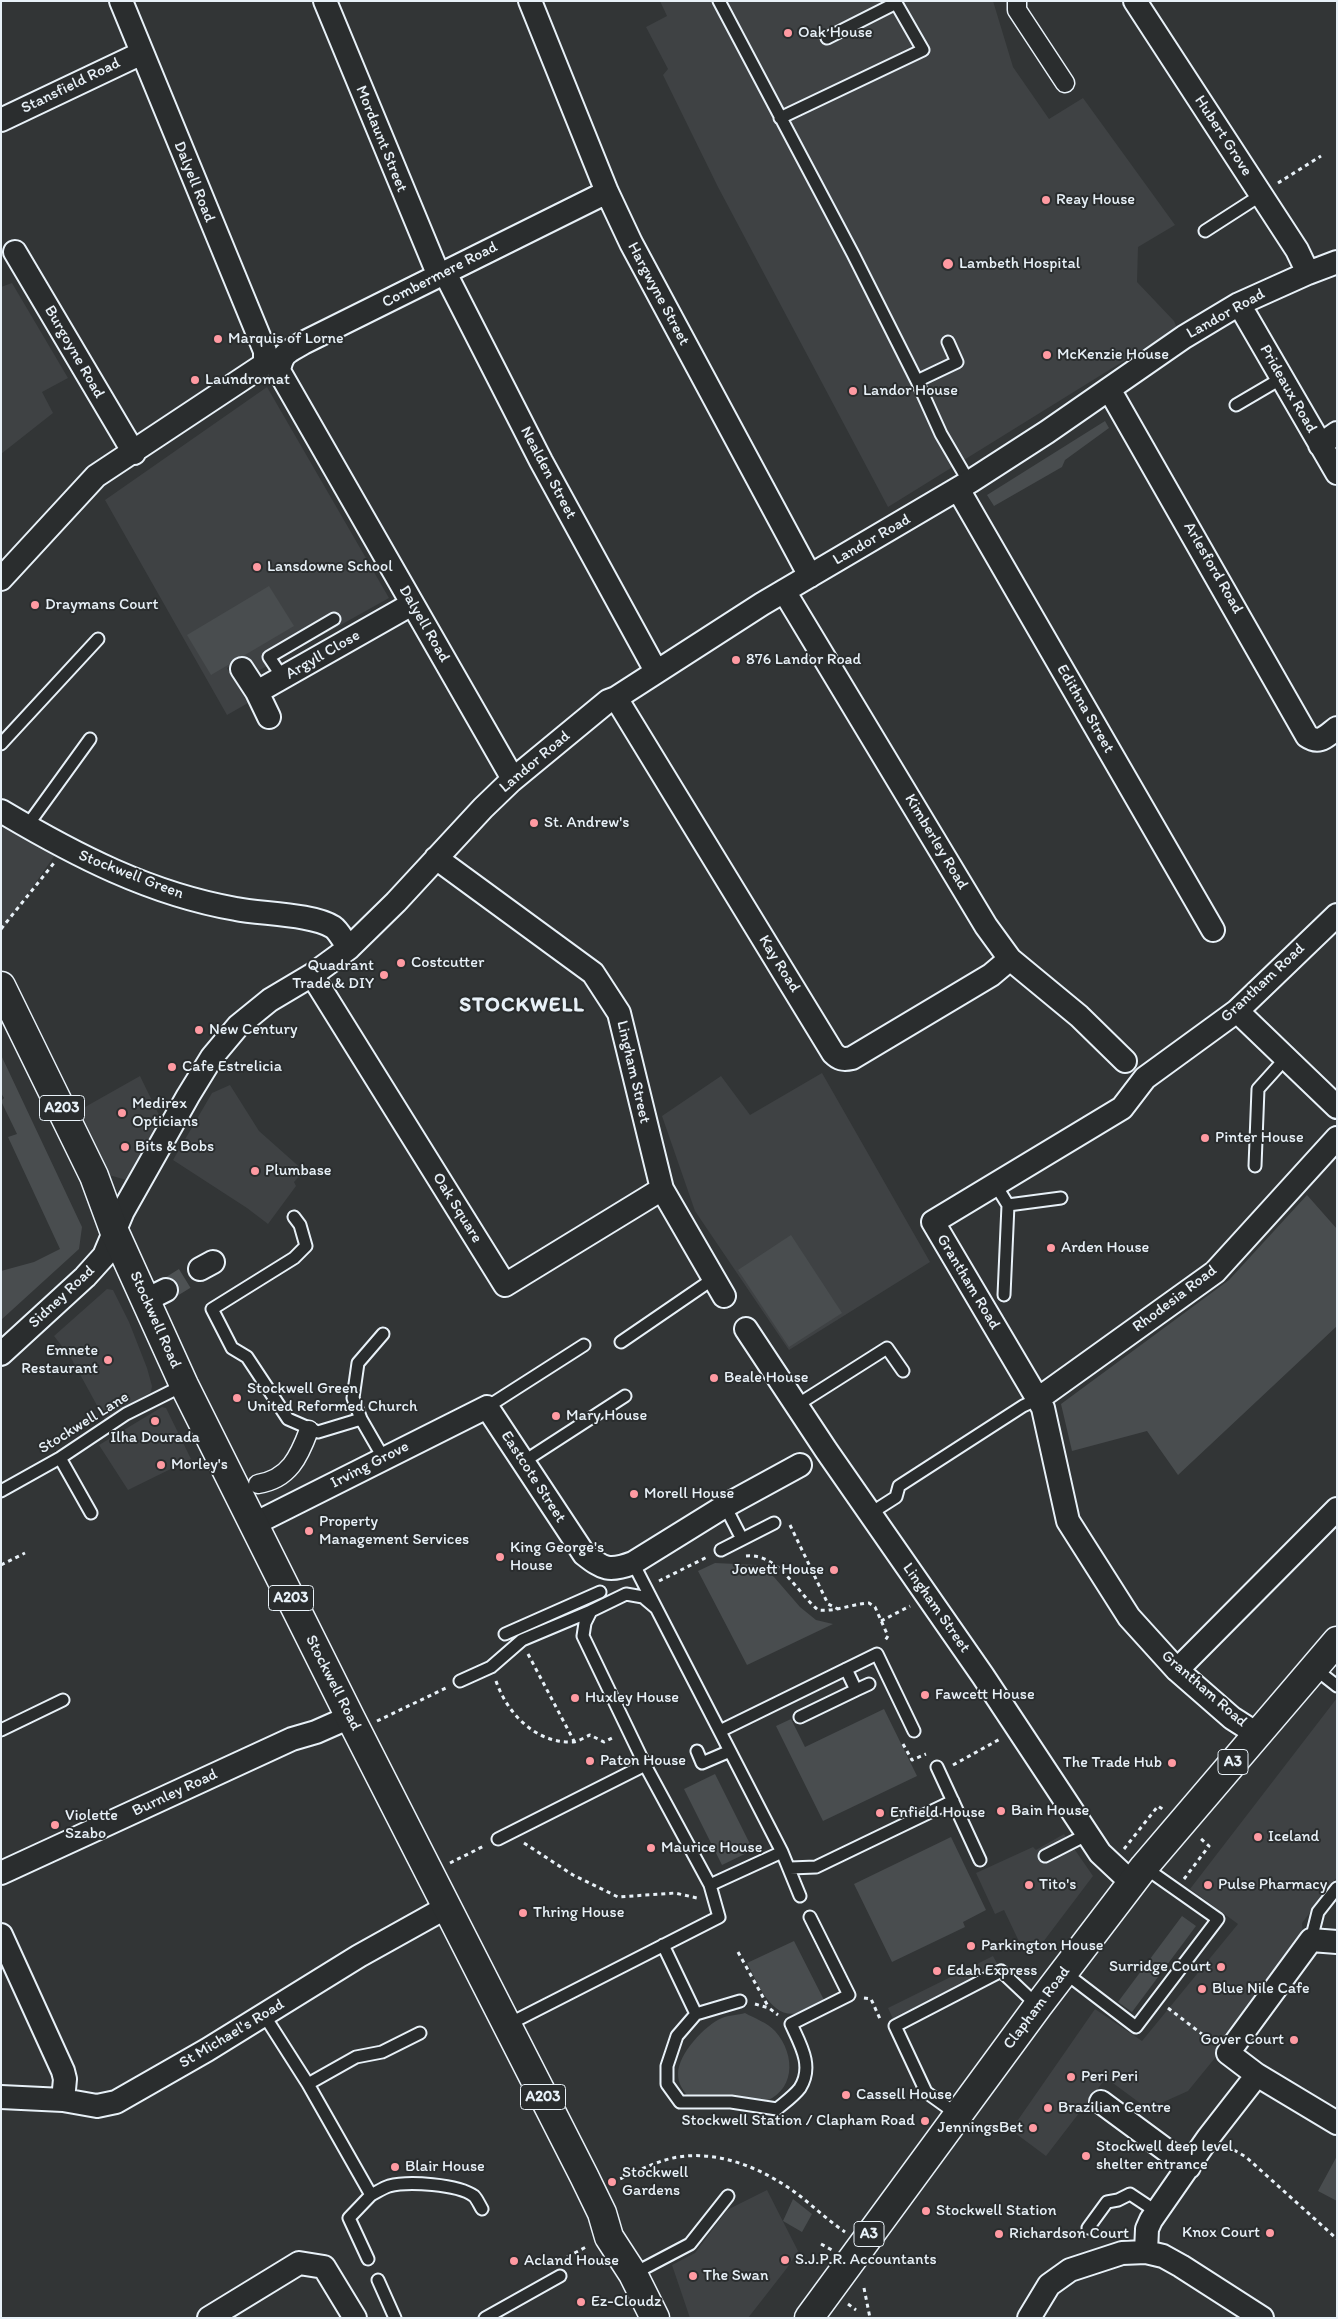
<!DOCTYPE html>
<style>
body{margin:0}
#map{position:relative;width:1338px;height:2319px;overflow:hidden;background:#323536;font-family:Itim,sans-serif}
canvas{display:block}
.frame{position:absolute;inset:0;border:2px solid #e8f1f8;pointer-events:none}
</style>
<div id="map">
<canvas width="1338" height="2319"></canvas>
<div class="frame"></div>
</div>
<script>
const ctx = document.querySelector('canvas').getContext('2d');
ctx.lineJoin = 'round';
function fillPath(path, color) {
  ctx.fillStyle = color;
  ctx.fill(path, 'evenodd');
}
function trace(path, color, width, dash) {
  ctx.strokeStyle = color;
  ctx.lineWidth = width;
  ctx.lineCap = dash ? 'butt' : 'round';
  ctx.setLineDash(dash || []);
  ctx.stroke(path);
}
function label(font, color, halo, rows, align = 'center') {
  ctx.font = font + ' Itim,sans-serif';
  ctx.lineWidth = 4;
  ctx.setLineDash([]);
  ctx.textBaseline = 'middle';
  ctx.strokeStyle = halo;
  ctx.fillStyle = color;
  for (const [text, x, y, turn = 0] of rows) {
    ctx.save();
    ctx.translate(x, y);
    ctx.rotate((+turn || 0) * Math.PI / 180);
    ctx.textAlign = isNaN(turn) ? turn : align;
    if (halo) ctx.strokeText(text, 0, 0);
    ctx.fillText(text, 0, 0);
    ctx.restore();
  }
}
const built = new Path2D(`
 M660 1H993L1013 67 1049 119 1083 98 1175 225 1138 247 1137 282 1174 321 1177 328 888 507 718 187 663 75 668 69 646 27 667 16Z
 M12 283 68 378 42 392 53 413 1 454V287Z
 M267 387 389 598 258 671 248 657 227 668 248 703 227 715 105 500Z
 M1 820 57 852 2 931H1Z
 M822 1073 930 1262 789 1350 695 1211 662 1116 721 1076 750 1115Z
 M140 1076 158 1113 168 1124 130 1181 109 1175 78 1111Z
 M230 1085 259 1131 304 1171 294 1182 296 1186 268 1224 247 1208 173 1160 212 1093Z
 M107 1289 113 1290 129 1322 147 1368 152 1386 151 1392 105 1420 71 1358 54 1336Z
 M162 1407 166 1408 191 1459 128 1490 99 1445Z
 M1337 1698V1877L1302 1923 1304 1949 1188 2091 1148 2109 1106 2078 1046 2156 1011 2130 1095 2009 1142 2041 1238 1924 1190 1889Z
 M1064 1834 1093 1876 1037 1950 1025 1954 1004 1910 995 1914 976 1873 1033 1847 1036 1850Z
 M993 1956 1000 1969 895 2023 888 2008Z
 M767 2190 798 2251 787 2268 748 2318H690L672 2265 695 2253 727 2210Z`);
const green = new Path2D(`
 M1105 421 1109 428 1065 460 1062 467 994 506 987 495Z
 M269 586 294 626 211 675 187 635Z
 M1 1055 82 1227 79 1249 1 1320V1271L34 1262 60 1249 8 1137 17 1134 1 1101 4 1098 1 1093Z
 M1307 1195 1337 1229V1326L1178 1475 1147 1431 1072 1451 1061 1404 1229 1280Z
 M791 1235 842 1313 789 1347 738 1270Z
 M715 1563 757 1565 774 1577 800 1607 816 1620 833 1624 747 1665 698 1571Z
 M884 1709 917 1776 823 1821 776 1726 791 1719 805 1747Z
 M715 1774 753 1850 722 1865 684 1789Z
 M951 1837 986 1910 963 1922 965 1927 892 1962 854 1884Z
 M1182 1916 1196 1926 1132 2012 1118 2002Z
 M794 1941 824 2000C817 2004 808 2011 799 2013 770 2020 758 1982 747 1963Z
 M745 2013C754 2018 768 2023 775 2031 797 2056 795 2093 761 2103L689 2098C683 2090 678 2084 678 2074 678 2054 705 2025 722 2018 729 2015 738 2015 745 2013Z
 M1337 2156V2201L1318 2191Z
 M793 2199 812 2214 802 2232 783 2221Z`);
const minorTunnel = new Path2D(`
 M166 1290 200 1269`);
const path = new Path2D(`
 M1278 183 1321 156
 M1 929 54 863
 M790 1525 828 1604 838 1609
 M746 1556C778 1553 796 1591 818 1610 836 1612 851 1604 869 1603L875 1607 888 1636 884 1642
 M1 1565 25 1553
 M659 1581 707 1557
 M881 1621 910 1606
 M528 1654 574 1741
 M496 1681C507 1713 535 1743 572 1742 578 1742 585 1737 590 1735L604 1742 614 1737
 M377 1721 446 1688
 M903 1744 912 1760 926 1754
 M953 1765 1000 1739
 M524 1843 573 1875 618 1897 675 1893 697 1898
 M1124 1849 1158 1806 1164 1810
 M450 1863 484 1846
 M1184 1879 1209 1846 1200 1838
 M738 1952 769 2008
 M864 1998 871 1999 881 2021
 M755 2004 769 2008 778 2015
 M1168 2008 1211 2041
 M1227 2146 1246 2157 1337 2239
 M613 2182C634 2173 655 2161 678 2157 721 2150 766 2170 800 2196 815 2208 829 2221 845 2232
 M821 2244 832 2250
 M563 2263 565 2258 588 2246
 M864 2288 870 2318
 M848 2304 856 2310`);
const service = new Path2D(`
 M719 1 853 254 917 381 941 434 969 482
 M780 118 923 50 896 3 827 38
 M1205 231 1261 195
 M917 381 957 362 948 342
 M1236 405 1282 378
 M283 678 269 657 334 619
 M1 744 98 639
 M27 826 90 739
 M1255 1166 1258 1089 1285 1059
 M995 1184 1008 1205 1061 1198
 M294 1217 300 1225 306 1246 294 1258 212 1309 232 1348 247 1357 288 1419 318 1432 361 1419
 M1004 1295 1008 1205
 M383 1334 358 1363 353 1398 361 1419 384 1459
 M621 1342 713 1279
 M797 1405 887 1348 903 1371
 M487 1407 584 1345
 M60 1458 91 1513
 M523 1462 625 1396
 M1 1491 60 1458 126 1414 184 1385
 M725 1506 742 1539
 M871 1513 896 1497 899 1486 1023 1406 1038 1399
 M721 1550 774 1523
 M633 1563 782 1852 800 1896
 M505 1634 600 1592
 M1314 1668 1337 1686
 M460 1681 491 1667 522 1640 591 1611
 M856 1690 869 1684
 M800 1717 856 1690 846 1669
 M1 1730 63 1700
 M720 1731 877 1654 914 1731
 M697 1751 702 1763 730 1751
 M937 1767 980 1860
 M498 1839 645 1765
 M1045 1856 1088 1834
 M790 1868 816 1867 953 1801
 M710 1885 782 1852
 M1311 1940 1318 1912 1337 1888
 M663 1945 696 2014
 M1064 1972 1136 2027 1218 1919 1144 1867
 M740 2001 696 2014 677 2036 667 2066V2084L680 2102H731L777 2109C784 2103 794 2096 800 2088 814 2066 800 2044 791 2024L849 1995 810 1917
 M264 2015 308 2084 371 2195 349 2218 368 2259
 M507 2025 719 1917 710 1885 645 1765 583 1636 585 1623 591 1611 626 1594 643 1597 656 1608
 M308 2084 356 2057 382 2052 420 2033
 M958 2115 926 2092 895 2026 1001 1971 1038 2006
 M371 2195C377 2192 383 2188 389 2186 408 2181 458 2184 474 2196 477 2199 479 2204 482 2209
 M1088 2228 1107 2202 1118 2200 1130 2194 1157 2212
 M633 2274 690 2244 728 2196
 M378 2280 395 2318
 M485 2318 560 2276`);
const pedestrian = new Path2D(`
 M1017 1V10L1065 83
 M258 1484C289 1479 299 1457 309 1430`);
const minor = new Path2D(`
 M325 1 439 276
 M530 1 607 192 631 243 810 576
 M1135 1 1297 250 1308 273
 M1 120 142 53
 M15 252 134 453
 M445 273 541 461 656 671
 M1239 304 1337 473
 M1109 389 1307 736C1320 745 1326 736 1337 728
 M1320 445 1337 433
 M958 489 1213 930
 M1 579 96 476 262 366 265 362V351L121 1
 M784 591 986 926 1010 959 1079 1016 1125 1061
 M242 669 257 692 412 604
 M257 692 269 717
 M616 698 833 1053C839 1059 843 1060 852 1058L991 975 1010 959
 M513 779 279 371C282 352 288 352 303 343L607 192
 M1 811C75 855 150 894 236 909 260 914 313 914 333 927 339 931 344 942 349 948
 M436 858 593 973 619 1013 662 1189 724 1296
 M312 975 505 1285 662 1189
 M1237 1011 1337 1107
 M200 1269 213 1262
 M146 1300 166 1290
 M746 1329 826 1450 983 1676 1100 1853 1132 1883
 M1 1354 85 1277 104 1256 123 1211 188 1096 212 1057 238 1026 270 1000 312 975 349 948 396 902 483 808 511 781 608 701 616 698 762 604 971 481 1047 432 1184 337 1239 304 1308 273 1337 262
 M1038 1399 1215 1272 1337 1138
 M254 1524 487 1407 584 1554C603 1569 609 1572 633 1563L725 1506 800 1465
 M1177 1670 1337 1509
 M1257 1734 1232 1718 1177 1670 1129 1617 1068 1521 1043 1408 933 1222 1122 1108 1145 1078 1237 1011 1337 915
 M1 1873 292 1739 316 1732 350 1717
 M1 1935 63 2071 65 2079 63 2100
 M1337 1942 1311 1940 1228 2053 1257 2075 1337 2123
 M1 2097 63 2100 97 2106 116 2102 207 2050 359 1956 447 1907
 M1101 2102 1189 2167
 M1146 2252 1147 2229 1151 2220 1208 2138 1257 2075
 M209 2318 299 2263 324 2267 355 2318
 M1029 2318 1049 2285 1070 2270 1122 2253 1146 2252 1163 2256 1181 2266 1262 2318`);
const trunk = new Path2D(`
 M1 986 94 1176 115 1233 184 1385 350 1717 584 2176 602 2213 609 2237 633 2274 655 2318
 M809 2318 1038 2006 1144 1867 1337 1641`);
const markers = [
 [788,33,5,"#ff9aa2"],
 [1046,200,5,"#ff9aa2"],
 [948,264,6,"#ff9aa2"],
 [218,339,5,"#ff9aa2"],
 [1047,355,5,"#ff9aa2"],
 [195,380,5,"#ff9aa2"],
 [853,391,5,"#ff9aa2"],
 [257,567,5,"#ff9aa2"],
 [35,605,5,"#ff9aa2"],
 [736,660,5,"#ff9aa2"],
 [534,823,5,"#ff9aa2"],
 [401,963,5,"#ff9aa2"],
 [384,975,5,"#ff9aa2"],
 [199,1030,5,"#ff9aa2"],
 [172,1067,5,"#ff9aa2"],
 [122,1113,5,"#ff9aa2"],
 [1205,1138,5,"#ff9aa2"],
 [125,1147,5,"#ff9aa2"],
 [255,1171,5,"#ff9aa2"],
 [1051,1248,5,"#ff9aa2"],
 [108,1360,5,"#ff9aa2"],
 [714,1378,5,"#ff9aa2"],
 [237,1398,5,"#ff9aa2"],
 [556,1416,5,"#ff9aa2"],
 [155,1421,5,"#ff9aa2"],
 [161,1465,5,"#ff9aa2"],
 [634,1494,5,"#ff9aa2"],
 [309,1531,5,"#ff9aa2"],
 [500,1557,5,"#ff9aa2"],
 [834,1570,5,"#ff9aa2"],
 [925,1695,5,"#ff9aa2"],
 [575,1698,5,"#ff9aa2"],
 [590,1761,5,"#ff9aa2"],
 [1172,1763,5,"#ff9aa2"],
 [1001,1811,5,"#ff9aa2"],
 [880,1813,5,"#ff9aa2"],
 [55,1825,5,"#ff9aa2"],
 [1258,1837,5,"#ff9aa2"],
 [651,1848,5,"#ff9aa2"],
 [1029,1885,5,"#ff9aa2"],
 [1208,1885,5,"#ff9aa2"],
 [523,1913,5,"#ff9aa2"],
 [971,1946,5,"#ff9aa2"],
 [1221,1967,5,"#ff9aa2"],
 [937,1971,5,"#ff9aa2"],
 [1202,1989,5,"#ff9aa2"],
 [1294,2040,5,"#ff9aa2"],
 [1071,2077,5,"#ff9aa2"],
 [846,2095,5,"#ff9aa2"],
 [1048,2108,5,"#ff9aa2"],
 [925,2121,5,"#ff9aa2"],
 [1033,2128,5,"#ff9aa2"],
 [1086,2156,5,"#ff9aa2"],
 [395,2167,5,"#ff9aa2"],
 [612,2182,5,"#ff9aa2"],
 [926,2211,5,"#ff9aa2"],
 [1270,2233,5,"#ff9aa2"],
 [999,2234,5,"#ff9aa2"],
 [785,2260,5,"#ff9aa2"],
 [514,2261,5,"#ff9aa2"],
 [693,2276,5,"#ff9aa2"],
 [581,2302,5,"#ff9aa2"]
];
const shields = [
 [62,1108,45],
 [291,1598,45],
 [1233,1762,30],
 [543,2097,45],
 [869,2234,30]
];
const shieldNames = [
 ["A203",62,1108],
 ["A203",291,1598],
 ["A3",1233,1762],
 ["A203",543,2097],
 ["A3",869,2234]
];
const poiNames = [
 ["Oak House",798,33],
 ["Reay House",1056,200],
 ["Lambeth Hospital",959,264],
 ["Marquis of Lorne",228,339],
 ["McKenzie House",1057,355],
 ["Laundromat",205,380],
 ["Landor House",863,391],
 ["Lansdowne School",267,567],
 ["Draymans Court",45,605],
 ["876 Landor Road",746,660],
 ["St. Andrew's",544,823],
 ["Costcutter",411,963],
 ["Quadrant",374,966,"right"],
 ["Trade & DIY",374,984,"right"],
 ["New Century",209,1030],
 ["Cafe Estrelicia",182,1067],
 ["Medirex",132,1104],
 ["Opticians",132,1122],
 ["Pinter House",1215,1138],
 ["Bits & Bobs",135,1147],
 ["Plumbase",265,1171],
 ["Arden House",1061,1248],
 ["Emnete",98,1351,"right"],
 ["Restaurant",98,1369,"right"],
 ["Beale House",724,1378],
 ["Stockwell Green",247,1389],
 ["United Reformed Church",247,1407],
 ["Mary House",566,1416],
 ["Ilha Dourada",155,1438,"center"],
 ["Morley's",171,1465],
 ["Morell House",644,1494],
 ["Property",319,1522],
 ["Management Services",319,1540],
 ["King George's",510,1548],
 ["House",510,1566],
 ["Jowett House",824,1570,"right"],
 ["Fawcett House",935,1695],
 ["Huxley House",585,1698],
 ["Paton House",600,1761],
 ["The Trade Hub",1162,1763,"right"],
 ["Bain House",1011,1811],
 ["Enfield House",890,1813],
 ["Violette",65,1816],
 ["Szabo",65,1834],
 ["Iceland",1268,1837],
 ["Maurice House",661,1848],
 ["Tito's",1039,1885],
 ["Pulse Pharmacy",1218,1885],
 ["Thring House",533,1913],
 ["Parkington House",981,1946],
 ["Surridge Court",1211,1967,"right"],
 ["Edah Express",947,1971],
 ["Blue Nile Cafe",1212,1989],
 ["Gover Court",1284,2040,"right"],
 ["Peri Peri",1081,2077],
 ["Cassell House",856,2095],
 ["Brazilian Centre",1058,2108],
 ["Stockwell Station / Clapham Road",915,2121,"right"],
 ["JenningsBet",1023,2128,"right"],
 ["Stockwell deep level",1096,2147],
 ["shelter entrance",1096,2165],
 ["Blair House",405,2167],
 ["Stockwell",622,2173],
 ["Gardens",622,2191],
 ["Stockwell Station",936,2211],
 ["Knox Court",1260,2233,"right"],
 ["Richardson Court",1009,2234],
 ["S.J.P.R. Accountants",795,2260],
 ["Acland House",524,2261],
 ["The Swan",703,2276],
 ["Ez-Cloudz",591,2302]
];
const streetNames = [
 ["Stansfield Road",71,86,-26],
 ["Hubert Grove",1223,136,57],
 ["Mordaunt Street",381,139,68],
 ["Dalyell Road",194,182,68],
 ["Combermere Road",440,275,-27],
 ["Hargwyne Street",658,294,62],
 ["Landor Road",1226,314,-29],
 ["Burgoyne Road",74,352,60],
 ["Prideaux Road",1288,389,60],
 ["Nealden Street",548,473,62],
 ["Landor Road",872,540,-30],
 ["Arlesford Road",1213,568,60],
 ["Dalyell Road",424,624,60],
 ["Argyll Close",323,655,-30],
 ["Edithna Street",1085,709,60],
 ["Landor Road",535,762,-40],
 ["Kimberley Road",936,842,59],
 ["Stockwell Green",131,875,21],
 ["Kay Road",779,964,58],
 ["Grantham Road",1263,983,-43],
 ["Lingham Street",633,1072,77],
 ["Oak Square",457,1208,58],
 ["Grantham Road",968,1282,59],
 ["Sidney Road",62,1297,-43],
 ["Rhodesia Road",1175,1299,-37],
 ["Stockwell Road",155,1320,66],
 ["Stockwell Lane",84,1423,-32],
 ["Irving Grove",370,1465,-27],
 ["Eastcote Street",533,1477,57],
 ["Lingham Street",936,1608,55],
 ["Stockwell Road",333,1683,63],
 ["Grantham Road",1204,1689,41],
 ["Burnley Road",175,1793,-25],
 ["Clapham Road",1037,2008,-53],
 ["St Michael's Road",232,2034,-31]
];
const districtNames = [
 ["STOCKWELL",522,1006]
];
fillPath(built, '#3f4244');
fillPath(green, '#494d4f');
trace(minorTunnel, '#4d5153', 22, [22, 11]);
trace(service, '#e8f1f8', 15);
trace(pedestrian, '#e8f1f8', 21);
trace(minor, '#e8f1f8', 26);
trace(trunk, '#e8f1f8', 31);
trace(path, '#e8f1f8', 3, [4, 4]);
trace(service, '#2a2d2e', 11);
trace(pedestrian, '#2a2d2e', 18);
trace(minor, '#2a2d2e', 22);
trace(trunk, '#2a2d2e', 28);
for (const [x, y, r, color] of markers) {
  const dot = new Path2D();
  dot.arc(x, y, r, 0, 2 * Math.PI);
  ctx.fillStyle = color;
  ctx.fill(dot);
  trace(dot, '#2a2d2e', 2);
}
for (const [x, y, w] of shields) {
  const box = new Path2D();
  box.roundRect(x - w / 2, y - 12.5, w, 25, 4);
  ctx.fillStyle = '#2a2d2e';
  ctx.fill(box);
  trace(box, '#e8f1f8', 1);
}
label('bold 15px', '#e8f1f8', null, shieldNames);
label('16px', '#e8f1f8', '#2a2d2e', poiNames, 'left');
label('16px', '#e8f1f8', '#2a2d2e', streetNames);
ctx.letterSpacing = '1px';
label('bold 21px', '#e8f1f8', '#2a2d2e', districtNames);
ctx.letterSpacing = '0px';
</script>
